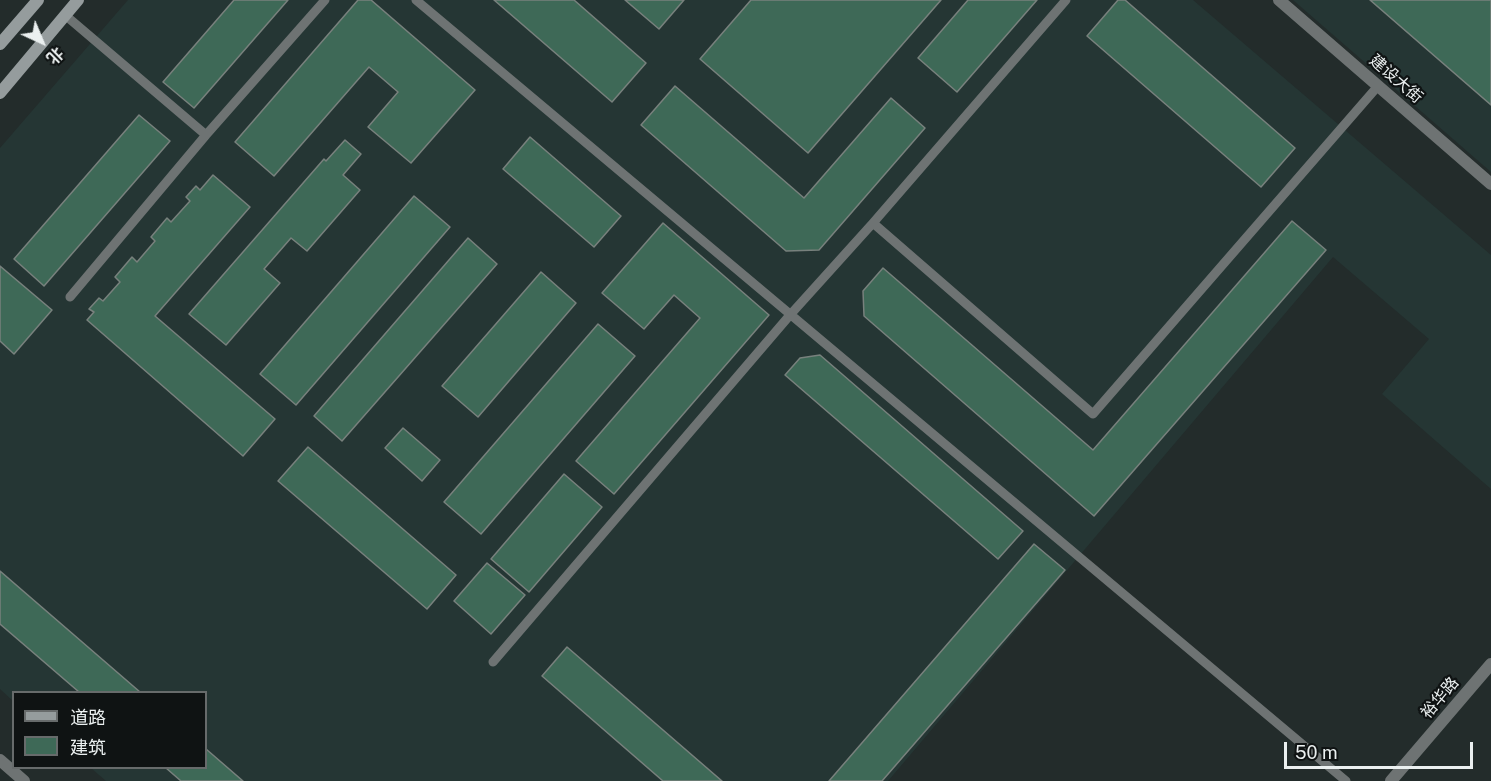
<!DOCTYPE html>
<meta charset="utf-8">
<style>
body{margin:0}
#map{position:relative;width:1491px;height:781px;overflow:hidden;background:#232c2b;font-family:"Public Sans","Noto Sans SC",sans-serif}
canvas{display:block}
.legend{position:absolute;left:12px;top:691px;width:195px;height:78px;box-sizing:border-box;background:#0f1313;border:2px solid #676b6b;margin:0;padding:8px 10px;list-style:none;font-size:18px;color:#ebf0f0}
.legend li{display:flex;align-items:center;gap:12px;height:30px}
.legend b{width:30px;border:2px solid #676b6b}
.north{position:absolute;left:12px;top:12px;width:60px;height:60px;-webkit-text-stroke:4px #0f1313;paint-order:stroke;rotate:136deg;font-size:16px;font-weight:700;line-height:24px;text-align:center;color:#ebf0f0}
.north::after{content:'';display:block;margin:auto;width:21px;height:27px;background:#ebf0f0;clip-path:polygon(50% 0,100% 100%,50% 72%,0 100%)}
.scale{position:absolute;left:1284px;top:742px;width:189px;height:27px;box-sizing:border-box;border:3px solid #ebf0f0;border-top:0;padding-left:8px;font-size:18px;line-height:21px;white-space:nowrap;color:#ebf0f0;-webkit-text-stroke:4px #0f1313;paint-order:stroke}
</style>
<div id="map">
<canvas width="1491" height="781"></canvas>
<ul class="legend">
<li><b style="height:8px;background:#959c9d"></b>道路</li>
<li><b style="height:16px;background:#3e6957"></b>建筑</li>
</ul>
<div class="north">北</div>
<div class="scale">50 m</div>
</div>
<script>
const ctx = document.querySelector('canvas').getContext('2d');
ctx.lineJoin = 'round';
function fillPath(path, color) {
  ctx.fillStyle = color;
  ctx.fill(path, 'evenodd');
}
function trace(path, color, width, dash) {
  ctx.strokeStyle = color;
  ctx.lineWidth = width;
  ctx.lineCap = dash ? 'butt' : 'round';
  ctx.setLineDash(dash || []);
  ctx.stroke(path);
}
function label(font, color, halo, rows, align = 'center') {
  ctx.font = font + ' "Public Sans","Noto Sans SC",sans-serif';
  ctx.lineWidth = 4.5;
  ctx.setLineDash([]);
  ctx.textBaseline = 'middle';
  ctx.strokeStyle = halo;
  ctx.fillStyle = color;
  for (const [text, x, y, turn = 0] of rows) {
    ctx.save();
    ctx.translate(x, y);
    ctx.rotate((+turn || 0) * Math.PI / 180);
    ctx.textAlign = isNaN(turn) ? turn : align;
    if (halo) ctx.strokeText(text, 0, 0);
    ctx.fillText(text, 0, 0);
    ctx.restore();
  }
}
const built = new Path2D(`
 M128 0H1193L1491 255V489L1382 394 1429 339 1333 257 888 781H106L91 768H206V692H14L13 701 0 689V148Z
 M1293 0H1491V172Z`);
const building = new Path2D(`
 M234 0H288L194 108 163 82Z
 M358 0H371L475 90 411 163 368 127 398 92 369 67 274 176 235 142Z
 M494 0H574L646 63 612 102Z
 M625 0H684L659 29Z
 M751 0H941L808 153 700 59Z
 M968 0H1037L957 92 918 58Z
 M1118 0H1125L1295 148 1261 187 1087 36Z
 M1370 0H1491V105Z
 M675 86 804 198 891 98 925 128 819 250 786 251 641 125Z
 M139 115 170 141 44 286 14 259Z
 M530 137 621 216 594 247 503 169Z
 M345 140 361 154 343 175 360 190 307 251 291 238 264 269 280 283 226 345 189 314 324 159 326 161Z
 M213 175 250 207 155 316 275 419 243 456 87 320 94 312 89 309 99 298 103 301 120 282 115 277 132 257 137 262 155 241 151 237 167 218 171 222 190 201 186 197 196 186 200 190Z
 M414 196 450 227 296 405 260 374Z
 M1292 221 1326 250 1094 516 864 316 863 291 883 268 1093 450Z
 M663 223 769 315 614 494 576 461 700 318 674 295 644 329 602 293Z
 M468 238 497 264 342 441 314 416Z
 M0 266 52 310 14 354 0 341Z
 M541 272 576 303 478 417 442 386Z
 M598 324 635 356 481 534 444 502Z
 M820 355 1023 531 998 559 785 375 800 358Z
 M403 428 440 460 422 481 385 448Z
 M308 447 456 575 427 609 278 481Z
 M564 474 602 507 529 592 491 559Z
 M1034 544 1065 570 882 781H829Z
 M487 563 525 595 491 634 454 601Z
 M0 571 140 692H79L0 624Z
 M567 647 722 781H663L542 676Z
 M206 749 243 781H181L166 768H206Z`);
const service = new Path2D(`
 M416 0 1346 781
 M65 15 206 135
 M873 223 1093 414 1378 86
 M70 297 206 135 325 0
 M493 662 790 315 873 223 1066 0`);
const minor = new Path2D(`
 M0 760 24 781`);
const tertiary = new Path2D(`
 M1279 0 1491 184
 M1391 781 1491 664`);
const secondary = new Path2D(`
 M0 44 38 0
 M0 93 78 0`);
const streetNames = [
 ["建设大街",1396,79,41],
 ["裕华路",1440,698,-50]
];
fillPath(built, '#253634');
fillPath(building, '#3e6957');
trace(building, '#78817d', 1.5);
trace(service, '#6e7373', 9);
trace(minor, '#6e7373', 12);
trace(tertiary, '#6e7373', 12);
trace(secondary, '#959c9d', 12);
label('16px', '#ebf0f0', '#0f1313', streetNames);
</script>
